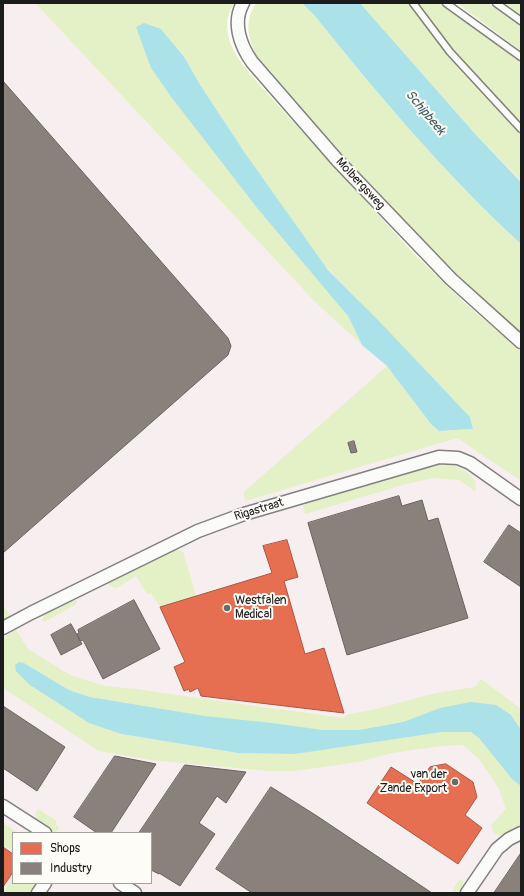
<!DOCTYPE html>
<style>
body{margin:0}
#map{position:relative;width:524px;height:896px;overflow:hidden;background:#fcfbf8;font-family:Pangolin,sans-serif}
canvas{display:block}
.frame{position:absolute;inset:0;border:4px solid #1c1c1c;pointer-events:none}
.legend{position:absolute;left:12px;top:832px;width:140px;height:52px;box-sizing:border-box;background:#fdfcf7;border:1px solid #a3a29f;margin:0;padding:5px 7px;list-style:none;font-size:12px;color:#1c1c1c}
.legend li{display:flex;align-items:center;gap:8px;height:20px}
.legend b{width:20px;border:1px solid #a3a29f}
</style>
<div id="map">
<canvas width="524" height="896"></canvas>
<div class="frame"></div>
<ul class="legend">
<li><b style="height:11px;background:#e76f51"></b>Shops</li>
<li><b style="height:11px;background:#8a817c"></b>Industry</li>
</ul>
</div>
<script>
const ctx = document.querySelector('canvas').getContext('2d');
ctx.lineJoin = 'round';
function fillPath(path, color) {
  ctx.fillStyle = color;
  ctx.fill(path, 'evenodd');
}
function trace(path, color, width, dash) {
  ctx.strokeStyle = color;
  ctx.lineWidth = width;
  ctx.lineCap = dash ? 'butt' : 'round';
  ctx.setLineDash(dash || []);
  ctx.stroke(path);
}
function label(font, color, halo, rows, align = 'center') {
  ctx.font = font + ' Pangolin,sans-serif';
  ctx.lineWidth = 4;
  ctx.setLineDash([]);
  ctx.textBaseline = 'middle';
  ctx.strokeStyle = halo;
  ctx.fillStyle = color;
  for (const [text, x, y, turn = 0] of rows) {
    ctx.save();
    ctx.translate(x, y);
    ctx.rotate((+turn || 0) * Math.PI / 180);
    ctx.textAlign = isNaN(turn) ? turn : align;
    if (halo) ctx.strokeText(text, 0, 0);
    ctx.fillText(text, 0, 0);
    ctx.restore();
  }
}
const built = new Path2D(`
 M3 3H35L315 302 387 366 457 438 521 481V893H3ZM13 833H151V883H13Z`);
const green = new Path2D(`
 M35 3H234C216 32 237 59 256 81L415 255 465 303 521 351V481L457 438 245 501 244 492 387 366 431 424 439 431 473 429 470 417 324 265 245 153 199 83 185 58 161 29 348 316 362 345 315 302Z
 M256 3H302L315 16C379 96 446 175 521 244V335L447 268 371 190 256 56C248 36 244 23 256 3Z
 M360 3H410L430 32 450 58 521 134V181L477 136Z
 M417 3H442L521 60V125L455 52Z
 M457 3H488L521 26V51Z
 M501 3H521V18Z
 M441 463C456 465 466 469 476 482L475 491 459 480 433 478 406 484 305 514 303 507 306 503Z
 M174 550H179L183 552 196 596 160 607 151 593 147 594 136 576 116 588 110 586 109 583 110 580Z
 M74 599 77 601 75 605 44 622 42 619 44 615Z
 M3 606 11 616 3 621Z
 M16 630 28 649 70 675 105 686 136 689 211 700 344 718 349 714 372 710 436 693 475 687 481 679 521 709V730L511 715 440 708 403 722 359 730H323L205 716 90 697 69 690 24 663 89 723 121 734 238 753 442 732C450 732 461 730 470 732 482 735 507 776 521 786V826L503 835 494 834 491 825 506 809 499 789 480 760 463 745 440 746 392 753 358 762 295 771H269L151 760 99 751 3 688V638Z
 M38 809 57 821 55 825 59 827 57 831 53 832 38 821 35 814Z
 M3 823 18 833H13V851L3 845Z
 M13 877V883H39L32 893H3Z
 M459 879 463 881V887L459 893H451Z`);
const water = new Path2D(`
 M302 3H360L477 136 521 182V244C446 175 379 96 315 16Z
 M144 23 161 29 185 58 199 83 245 153 328 270 378 320 470 417 473 429 439 431 431 424 387 366 362 345 348 316 258 209 172 98 151 68 136 27Z
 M19 662 24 663 69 690 90 697 205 716 272 723 323 730H359L403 722 440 708 471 702 496 705 511 715 521 730V786L512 779 479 738 471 732H442L295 754 238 753 121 734 89 723 30 685 16 671 15 665Z`);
const shops = new Path2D(`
 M287 540 298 577 284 581 305 654 324 648 344 713 201 696 198 688 190 692 189 689 184 691 174 667 185 662 160 607 272 573 263 546Z
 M446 764 473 782 477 797 465 815 482 828 458 864 367 803 391 767 418 784 430 767Z
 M3 847 13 854V872L3 887Z`);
const industry = new Path2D(`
 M3 81 228 338 231 346 228 355 3 553Z
 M354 441 357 452 351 453 348 443Z
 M399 496 402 506 422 500 428 521 438 518 468 618 347 655 308 523Z
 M509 525 521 533V587L484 562Z
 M134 600 160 649 103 679 83 640 80 641 77 634 79 633 78 630Z
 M71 624 82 644 61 655 51 635Z
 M3 706 65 747 37 791 3 768Z
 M115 756 156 764 111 833H97L74 817Z
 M185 765 246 772 226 803 217 796 199 823 215 834 180 886 159 873V874L151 870V833H139Z
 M271 787 317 816 432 893H252L216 869Z
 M521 853V893H494Z`);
const lane = new Path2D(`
 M413 3 450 52 521 129
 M446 3 521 57
 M496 3 521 21`);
const street = new Path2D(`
 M243 3C232 22 240 45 252 62L338 161 451 279 521 342
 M3 628 31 613 198 531 244 514 439 457 458 458 470 463 521 499
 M3 806 45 833
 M120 883 135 893
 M38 893 45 883
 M467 893 497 849 509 839 521 833`);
const markers = [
 [227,608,4,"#6a6a69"],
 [455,782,4,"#6a6a69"]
];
const streetNames = [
 ["Molbergsweg",360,184,47],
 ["Rigastraat",259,510,-17]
];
const poiNames = [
 ["Westfalen",235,601],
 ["Medical",235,615],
 ["van der",447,775,"right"],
 ["Zande Export",447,789,"right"]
];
const waterNames = [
 ["Schipbeek",425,113,50]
];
fillPath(built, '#f7eef0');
fillPath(green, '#e4f0c5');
fillPath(water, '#abe2ea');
fillPath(shops, '#e76f51');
trace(shops, '#aa5641', 1);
fillPath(industry, '#8a817c');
trace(industry, '#69635f', 1);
trace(lane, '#81807f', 9);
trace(street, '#81807f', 15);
trace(lane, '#fbfbf9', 6);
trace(street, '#fbfbf9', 12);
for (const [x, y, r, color] of markers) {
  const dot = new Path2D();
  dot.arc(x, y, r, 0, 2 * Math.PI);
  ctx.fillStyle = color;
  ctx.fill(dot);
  trace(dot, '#fdfcf7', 1.5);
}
label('12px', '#1c1c1c', '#fdfcf7', streetNames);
label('12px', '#1c1c1c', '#fdfcf7', poiNames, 'left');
label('italic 13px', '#425d62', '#fdfcf7', waterNames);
</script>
